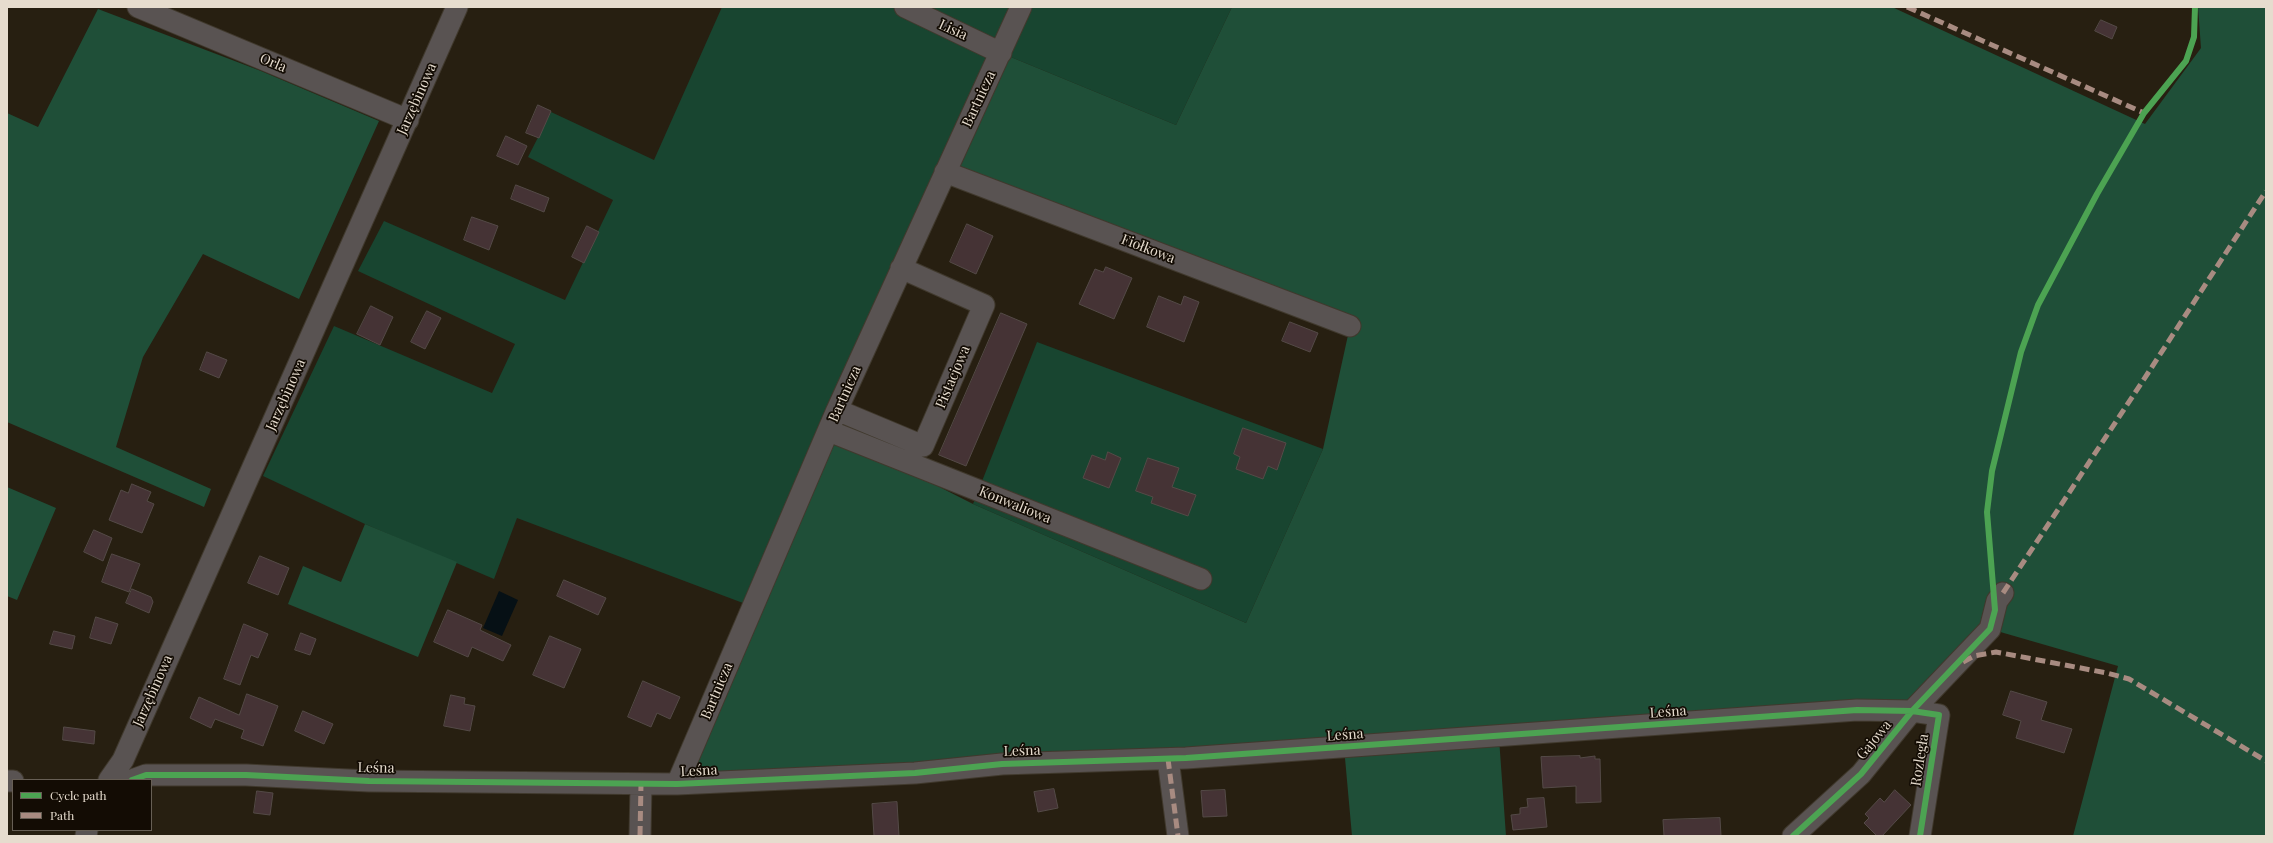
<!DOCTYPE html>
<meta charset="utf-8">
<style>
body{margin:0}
#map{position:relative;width:2273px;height:843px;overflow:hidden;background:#271f11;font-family:"Playfair Display",serif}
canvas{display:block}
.frame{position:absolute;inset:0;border:8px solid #e6dcce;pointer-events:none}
.legend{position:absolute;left:12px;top:779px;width:140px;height:52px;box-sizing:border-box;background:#130c04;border:1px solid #675f55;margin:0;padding:5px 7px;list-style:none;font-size:12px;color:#e6dcce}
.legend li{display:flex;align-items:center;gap:8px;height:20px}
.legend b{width:20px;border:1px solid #675f55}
</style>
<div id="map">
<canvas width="2273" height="843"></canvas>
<div class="frame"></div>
<ul class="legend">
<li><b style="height:5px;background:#4ca352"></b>Cycle path</li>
<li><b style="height:5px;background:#a88b81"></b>Path</li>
</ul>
</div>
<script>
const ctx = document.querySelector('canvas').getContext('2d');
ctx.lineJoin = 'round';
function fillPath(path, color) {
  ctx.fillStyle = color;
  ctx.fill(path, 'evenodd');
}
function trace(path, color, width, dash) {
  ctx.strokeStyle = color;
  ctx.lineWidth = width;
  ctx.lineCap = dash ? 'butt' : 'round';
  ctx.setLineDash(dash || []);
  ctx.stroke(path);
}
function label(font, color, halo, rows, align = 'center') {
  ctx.font = font + ' "Playfair Display",serif';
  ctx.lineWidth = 3.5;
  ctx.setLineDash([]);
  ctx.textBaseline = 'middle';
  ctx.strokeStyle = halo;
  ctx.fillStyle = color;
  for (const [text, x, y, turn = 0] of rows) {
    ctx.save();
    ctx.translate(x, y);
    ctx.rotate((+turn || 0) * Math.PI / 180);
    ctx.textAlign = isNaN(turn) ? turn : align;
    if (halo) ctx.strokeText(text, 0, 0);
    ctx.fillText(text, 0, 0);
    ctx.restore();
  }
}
const green = new Path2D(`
 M722 7H1015L743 603 517 518 494 579 365 524 263 476 334 326 492 393 515 344 358 271 384 221 565 300 613 200 528 157 551 112 654 160Z
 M1023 7H1232L1176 125 1001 53Z
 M1037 342 1323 449 1246 623 973 504Z`);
const forest = new Path2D(`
 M1232 7H1892L2145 124 2201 48 2198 7H2266V836H2073L2118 666 1990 629 1912 711 1499 738 1506 836H1352L1344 747 677 784 829 431 973 504 1246 623 1323 449 1350 326 945 172 1001 53 1176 125Z
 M98 9 261 71 379 121 299 299 203 254 143 357 116 447 211 489 204 507 7 422V113L38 127Z
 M7 487 56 508 17 600 7 596Z
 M365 524 457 562 418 657 288 604 303 566 341 582Z`);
const water = new Path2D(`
 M499 591 518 600 502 636 483 628Z`);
const building = new Path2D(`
 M2101 20 2117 27 2112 39 2095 31Z
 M538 105 551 111 539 138 526 133Z
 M506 136 527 146 518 165 497 156Z
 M516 185 549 198 544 212 511 199Z
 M472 217 498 226 489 250 464 240Z
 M967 224 993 236 976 274 950 262Z
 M587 226 599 232 584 263 572 257Z
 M1106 267 1132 278 1114 319 1079 304 1095 269 1103 272Z
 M1159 296 1181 305 1184 296 1199 302 1184 342 1147 327Z
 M371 306 393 317 380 345 357 334Z
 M427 311 441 318 425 349 411 342Z
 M1001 313 1027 324 966 466 939 455Z
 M1290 322 1318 333 1310 352 1282 341Z
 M207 352 227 360 219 378 200 370Z
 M1243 428 1286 443 1277 470 1268 466 1263 479 1236 469 1240 457 1234 454Z
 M1108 452 1121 458 1109 488 1083 478 1092 455 1105 460Z
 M1148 458 1179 468 1172 487 1196 495 1188 516 1151 503 1153 497 1136 491Z
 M132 484 151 492 147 501 154 504 142 533 109 520 121 490 128 493Z
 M94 530 112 538 103 561 84 552Z
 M112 554 140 564 129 592 102 582Z
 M260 556 289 568 278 595 248 583Z
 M564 580 606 598 598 615 557 596Z
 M132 589 151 597 153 602 149 613 126 603Z
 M448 610 482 625 480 630 511 645 503 661 472 647 468 657 434 642Z
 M96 617 118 624 111 644 90 638Z
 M244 624 268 634 258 658 251 655 240 685 224 679Z
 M54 631 75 636 72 649 50 644Z
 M301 633 316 639 310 655 295 650Z
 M550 636 581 649 564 688 533 675Z
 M643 681 680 697 670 719 657 713 651 727 628 717Z
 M2011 691 2047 702 2041 720 2072 729 2064 753 2016 738 2021 721 2003 715Z
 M247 694 278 706 263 746 241 738 244 730 215 719 211 728 190 718 199 697 239 715Z
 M451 695 465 698 464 704 475 706 470 731 444 726Z
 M303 711 333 724 324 744 295 731Z
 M64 727 95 731 94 744 63 740Z
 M1580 756V758L1595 756V759H1600L1601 802 1576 803V786L1543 788 1541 757Z
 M1054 789 1058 808 1038 812 1034 792Z
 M1225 790 1227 816 1203 817 1201 791Z
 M1895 790 1911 805 1882 836H1877L1864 823 1869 818 1865 814 1880 798 1884 802Z
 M257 791 273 793 270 815 254 813Z
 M1544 798 1547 827 1513 830 1511 815 1520 814V808L1528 807 1527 799Z
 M897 802 899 836H874L872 804Z
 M1720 818 1721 836H1664L1663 820Z`);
const minor = new Path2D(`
 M138 7 408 120
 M905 7 1001 53
 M945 172 1350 326
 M837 410 923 446 984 305 901 268
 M829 431 1201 579
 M1168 759 1178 836
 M109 780 123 760 457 7
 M132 780 146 775H246L369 781 677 784 915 773 1002 764 1186 758 1857 710 1912 711 1939 715 1920 836
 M7 781H13
 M677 784 837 410 1021 7
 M86 836 87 830
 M640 836 641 784
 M1793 836 1861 774 1912 711 1990 629 1997 601 2003 593`);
const quiet = new Path2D(`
 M1907 7 2144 113
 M2003 593 2148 373 2266 191
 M1963 662 1974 656 1996 652 2107 673 2129 679 2266 761
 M1168 759 1178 836
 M640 836 641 784`);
const cycleway = new Path2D(`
 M132 780 146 775H246L369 781 677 784 915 773 1002 764 1186 758 1857 710 1912 711 1939 715 1920 836
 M1793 836 1861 774 1912 711 1990 629 1995 610 1987 512 1992 471 2021 352 2038 305 2097 194 2144 113 2186 61 2194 37 2195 7`);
const streetNames = [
 ["Lisia",953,30,25],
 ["Orla",273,63,23],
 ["Jarzębinowa",417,99,-66],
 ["Bartnicza",979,99,-65],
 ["Fiołkowa",1148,249,21],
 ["Pistacjowa",953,377,-67],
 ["Bartnicza",845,394,-66],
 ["Jarzębinowa",286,395,-66],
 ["Konwaliowa",1015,505,22],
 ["Jarzębinowa",153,691,-66],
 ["Bartnicza",717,691,-67],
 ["Leśna",1668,712,-4],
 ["Leśna",1345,735,-4],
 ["Gajowa",1874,740,-51],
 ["Leśna",1022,751,-2],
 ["Rozległa",1920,760,-81],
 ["Leśna",376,768,1],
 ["Leśna",699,771,-3]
];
fillPath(green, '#184530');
fillPath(forest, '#1f4f38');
fillPath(water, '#061015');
fillPath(building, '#453335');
trace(building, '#544a47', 1);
trace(minor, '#40392d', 23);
trace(minor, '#595352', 21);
trace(quiet, '#a88b81', 5, [10, 5]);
trace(cycleway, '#4ca352', 6);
label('14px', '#e6dcce', '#130c04', streetNames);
</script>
